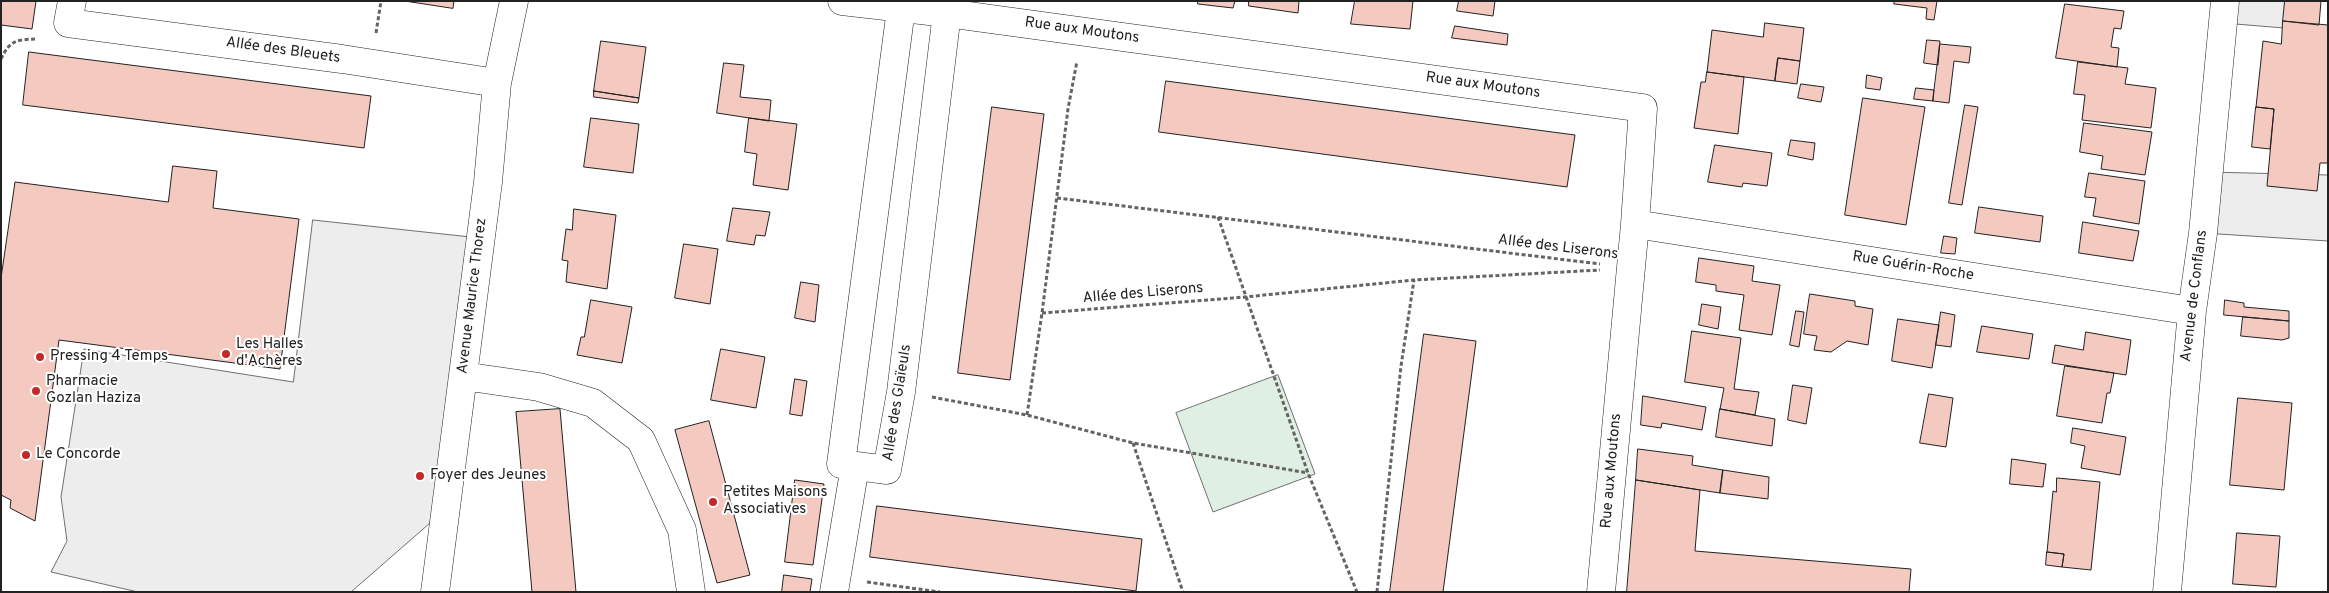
<!DOCTYPE html>
<meta charset="utf-8">
<style>
body{margin:0}
#map{position:relative;width:2329px;height:593px;overflow:hidden;background:#fff;font-family:Overpass,sans-serif}
canvas{display:block}
.frame{position:absolute;inset:0;border:2px solid #222;pointer-events:none}
</style>
<div id="map">
<canvas width="2329" height="593"></canvas>
<div class="frame"></div>
</div>
<script>
const ctx = document.querySelector('canvas').getContext('2d');
ctx.lineJoin = 'round';
function fillPath(path, color) {
  ctx.fillStyle = color;
  ctx.fill(path, 'evenodd');
}
function trace(path, color, width, dash) {
  ctx.strokeStyle = color;
  ctx.lineWidth = width;
  ctx.lineCap = dash ? 'butt' : 'round';
  ctx.setLineDash(dash || []);
  ctx.stroke(path);
}
function label(font, color, halo, rows, align = 'center') {
  ctx.font = font + ' Overpass,sans-serif';
  ctx.lineWidth = 4;
  ctx.setLineDash([]);
  ctx.textBaseline = 'middle';
  ctx.strokeStyle = halo;
  ctx.fillStyle = color;
  for (const [text, x, y, turn = 0] of rows) {
    ctx.save();
    ctx.translate(x, y);
    ctx.rotate((+turn || 0) * Math.PI / 180);
    ctx.textAlign = isNaN(turn) ? turn : align;
    if (halo) ctx.strokeText(text, 0, 0);
    ctx.fillText(text, 0, 0);
    ctx.restore();
  }
}
const green = new Path2D(`
 M1278 375 1315 474 1213 512 1176 413Z`);
const parking = new Path2D(`
 M2225 1H2297L2296 29 2223 23Z
 M2209 172 2328 175V241L2203 233Z
 M313 220 480 238 446 509 351 592H138L51 572 67 541 61 497 84 349 293 382Z`);
const building = new Path2D(`
 M1 1H36L32 29 1 25Z
 M405 1H454L453 8Z
 M1198 1H1235L1233 8 1198 4Z
 M1249 1H1299L1298 13 1249 6Z
 M1355 1H1413L1410 29 1351 24Z
 M1459 1H1495L1493 16 1457 11Z
 M1895 1H1937L1934 20 1926 19 1927 8 1894 4Z
 M2285 1H2321L2319 25 2283 21Z
 M2065 4 2124 11 2121 29 2114 28 2111 47 2119 48 2117 67 2056 58Z
 M2283 21 2328 25V163H2320L2317 191 2267 186 2274 109 2256 107 2263 41 2281 44Z
 M1765 23 1804 28 1800 61 1778 58 1775 81 1707 72 1712 30 1763 37Z
 M1455 26 1508 34 1507 45 1452 38Z
 M1927 40 1940 41 1938 65 1924 63Z
 M601 41 646 47 639 98 594 91Z
 M1940 44 1971 47 1969 63 1954 61 1949 103 1933 101Z
 M29 52 371 96 364 148 23 105Z
 M1778 58 1800 61 1797 84 1775 81Z
 M2078 62 2128 68 2125 84 2156 88 2151 128 2082 120 2085 95 2074 94Z
 M724 63 744 65 740 97 771 100 769 121 717 113Z
 M1707 72 1744 77 1738 134 1694 128 1701 82H1705Z
 M1867 75 1882 78 1880 90 1866 88Z
 M1166 81 1575 135 1567 187 1159 132Z
 M1801 84 1824 87 1821 102 1798 98Z
 M1916 88 1934 90 1933 101 1914 99Z
 M594 91 639 98 638 103 594 97Z
 M1863 98 1925 107 1906 225 1845 215Z
 M1965 105 1978 107 1962 205 1949 203Z
 M992 107 1044 114 1010 380 958 373Z
 M2256 107 2274 109 2270 149 2252 147Z
 M591 118 639 124 633 173 584 167Z
 M749 118 797 124 788 190 753 185 757 154 745 152Z
 M2084 123 2152 132 2145 175 2101 169 2103 156 2080 152Z
 M1791 140 1815 143 1813 160 1788 155Z
 M1715 145 1772 153 1767 186 1743 183 1742 187 1708 182Z
 M173 166 217 171 213 208 299 219 280 369 59 340 35 521 10 508 11 500 1 495V278L15 182 168 202Z
 M2089 173 2145 181 2139 224 2093 216 2096 198 2085 197Z
 M1979 207 2043 216 2040 242 1975 233Z
 M733 208 770 212 765 236 756 235 754 245 727 241Z
 M574 209 616 215 607 289 566 282 568 261 562 260 566 229 572 230Z
 M2083 222 2139 231 2133 261 2079 253Z
 M1944 236 1957 238 1955 254 1941 253Z
 M684 244 718 249 710 304 675 298Z
 M1699 258 1754 266 1752 281 1780 285 1772 335 1739 330 1744 295 1716 291V285L1696 282Z
 M801 282 819 285 815 322 795 318Z
 M1810 294 1855 301V306L1873 309 1868 345 1847 341 1831 352 1814 350 1817 336 1804 334Z
 M591 300 632 307 622 363 577 355 581 337H584Z
 M2225 300 2244 303V307L2289 311V321L2224 315Z
 M1702 304 1721 307 1718 329 1699 325Z
 M1796 311 1804 312 1799 347 1790 345Z
 M1941 312 1955 315 1951 347 1936 345Z
 M2243 317 2289 321V338L2282 340 2241 336Z
 M1898 319 1939 325 1932 368 1892 361Z
 M1982 326 2033 334 2029 359 1977 352Z
 M1692 331 1741 338 1734 389 1759 392 1755 415 1720 409 1724 388 1685 382Z
 M2086 332 2131 340 2126 375 2052 363 2055 345 2083 350Z
 M1424 334 1476 341 1443 592H1390Z
 M721 349 765 357 756 408 711 400Z
 M2065 366 2114 373 2110 393H2107L2102 423 2057 416Z
 M795 379 807 381 802 416 790 414Z
 M1793 385 1812 388 1806 424 1788 420Z
 M1929 394 1953 398 1946 447 1920 443Z
 M1643 396 1706 407 1702 430 1662 423 1661 428 1641 425Z
 M2238 398 2292 403 2284 490 2230 485Z
 M560 409 576 592H532L516 412Z
 M1720 409 1775 419 1772 446 1716 437Z
 M709 421 750 575 717 583 675 430Z
 M2073 428 2126 437 2120 475 2081 468 2085 446 2071 443Z
 M1638 449 1693 456 1692 465 1723 470 1720 493 1636 480Z
 M2012 459 2046 464 2043 487 2010 484Z
 M1723 470 1769 477 1768 499 1720 493Z
 M2057 478 2100 482 2091 570 2062 567 2064 554 2047 552 2053 491 2056 492Z
 M795 480 824 484 813 565 785 562Z
 M1636 480 1700 490 1695 551 1911 569 1909 592H1627Z
 M877 506 1142 539 1136 591 870 557Z
 M2237 533 2280 536 2276 587 2233 584Z
 M2047 552 2064 554 2062 567 2046 565Z
 M784 575 812 579 810 592H782Z`);
const path = new Path2D(`
 M376 33 381 1
 M1 59C10 40 16 40 35 39
 M1057 198 1600 264
 M1218 217 1308 473 1357 592
 M1042 313 1245 297 1414 280 1600 270
 M932 397 1027 415 1133 443 1308 473
 M1027 415 1042 313 1068 109 1077 61
 M1133 443 1183 592
 M867 582 940 592
 M1377 592 1401 366 1414 280`);
const minor = new Path2D(`
 M72 1 68 23 342 59 497 83
 M842 1 947 13 1643 108 1635 224 1601 592
 M901 9 841 464 887 470 901 392 947 13
 M1635 224 2192 311
 M463 376 539 387 593 403 641 440 682 530 691 592
 M435 592 488 182 497 83 514 1
 M834 592 855 466
 M2167 592 2192 311 2203 233 2225 1`);
const markers = [
 [226,354,5,"#c62828"],
 [40,357,5,"#c62828"],
 [36,391,5,"#c62828"],
 [26,455,5,"#c62828"],
 [420,476,5,"#c62828"],
 [713,502,5,"#c62828"]
];
const streetNames = [
 ["Rue aux Moutons",1082,31,8],
 ["Allée des Bleuets",283,51,8],
 ["Rue aux Moutons",1483,86,8],
 ["Allée des Liserons",1558,248,7],
 ["Rue Guérin-Roche",1913,267,9],
 ["Allée des Liserons",1143,294,-5],
 ["Avenue Maurice Thorez",473,296,-83],
 ["Avenue de Conflans",2195,296,-83],
 ["Allée des Glaïeuls",898,403,-81],
 ["Rue aux Moutons",1612,471,-85]
];
const poiNames = [
 ["Les Halles",236,345],
 ["d'Achères",236,362],
 ["Pressing 4 Temps",50,357],
 ["Pharmacie",46,382],
 ["Gozlan Haziza",46,399],
 ["Le Concorde",36,455],
 ["Foyer des Jeunes",430,476],
 ["Petites Maisons",723,493],
 ["Associatives",723,510]
];
fillPath(green, '#e0efe3');
trace(green, '#6f6f6f', 1);
fillPath(parking, '#ededed');
trace(parking, '#6f6f6f', 1);
fillPath(building, '#f3c9c0');
trace(building, '#222', 1);
trace(minor, '#222', 29);
trace(path, '#646464', 3, [4, 2.5]);
trace(minor, '#fff', 28);
for (const [x, y, r, color] of markers) {
  const dot = new Path2D();
  dot.arc(x, y, r, 0, 2 * Math.PI);
  ctx.fillStyle = color;
  ctx.fill(dot);
  trace(dot, '#fff', 2);
}
label('15px', '#222', '#fff', streetNames);
label('15px', '#222', '#fff', poiNames, 'left');
</script>
